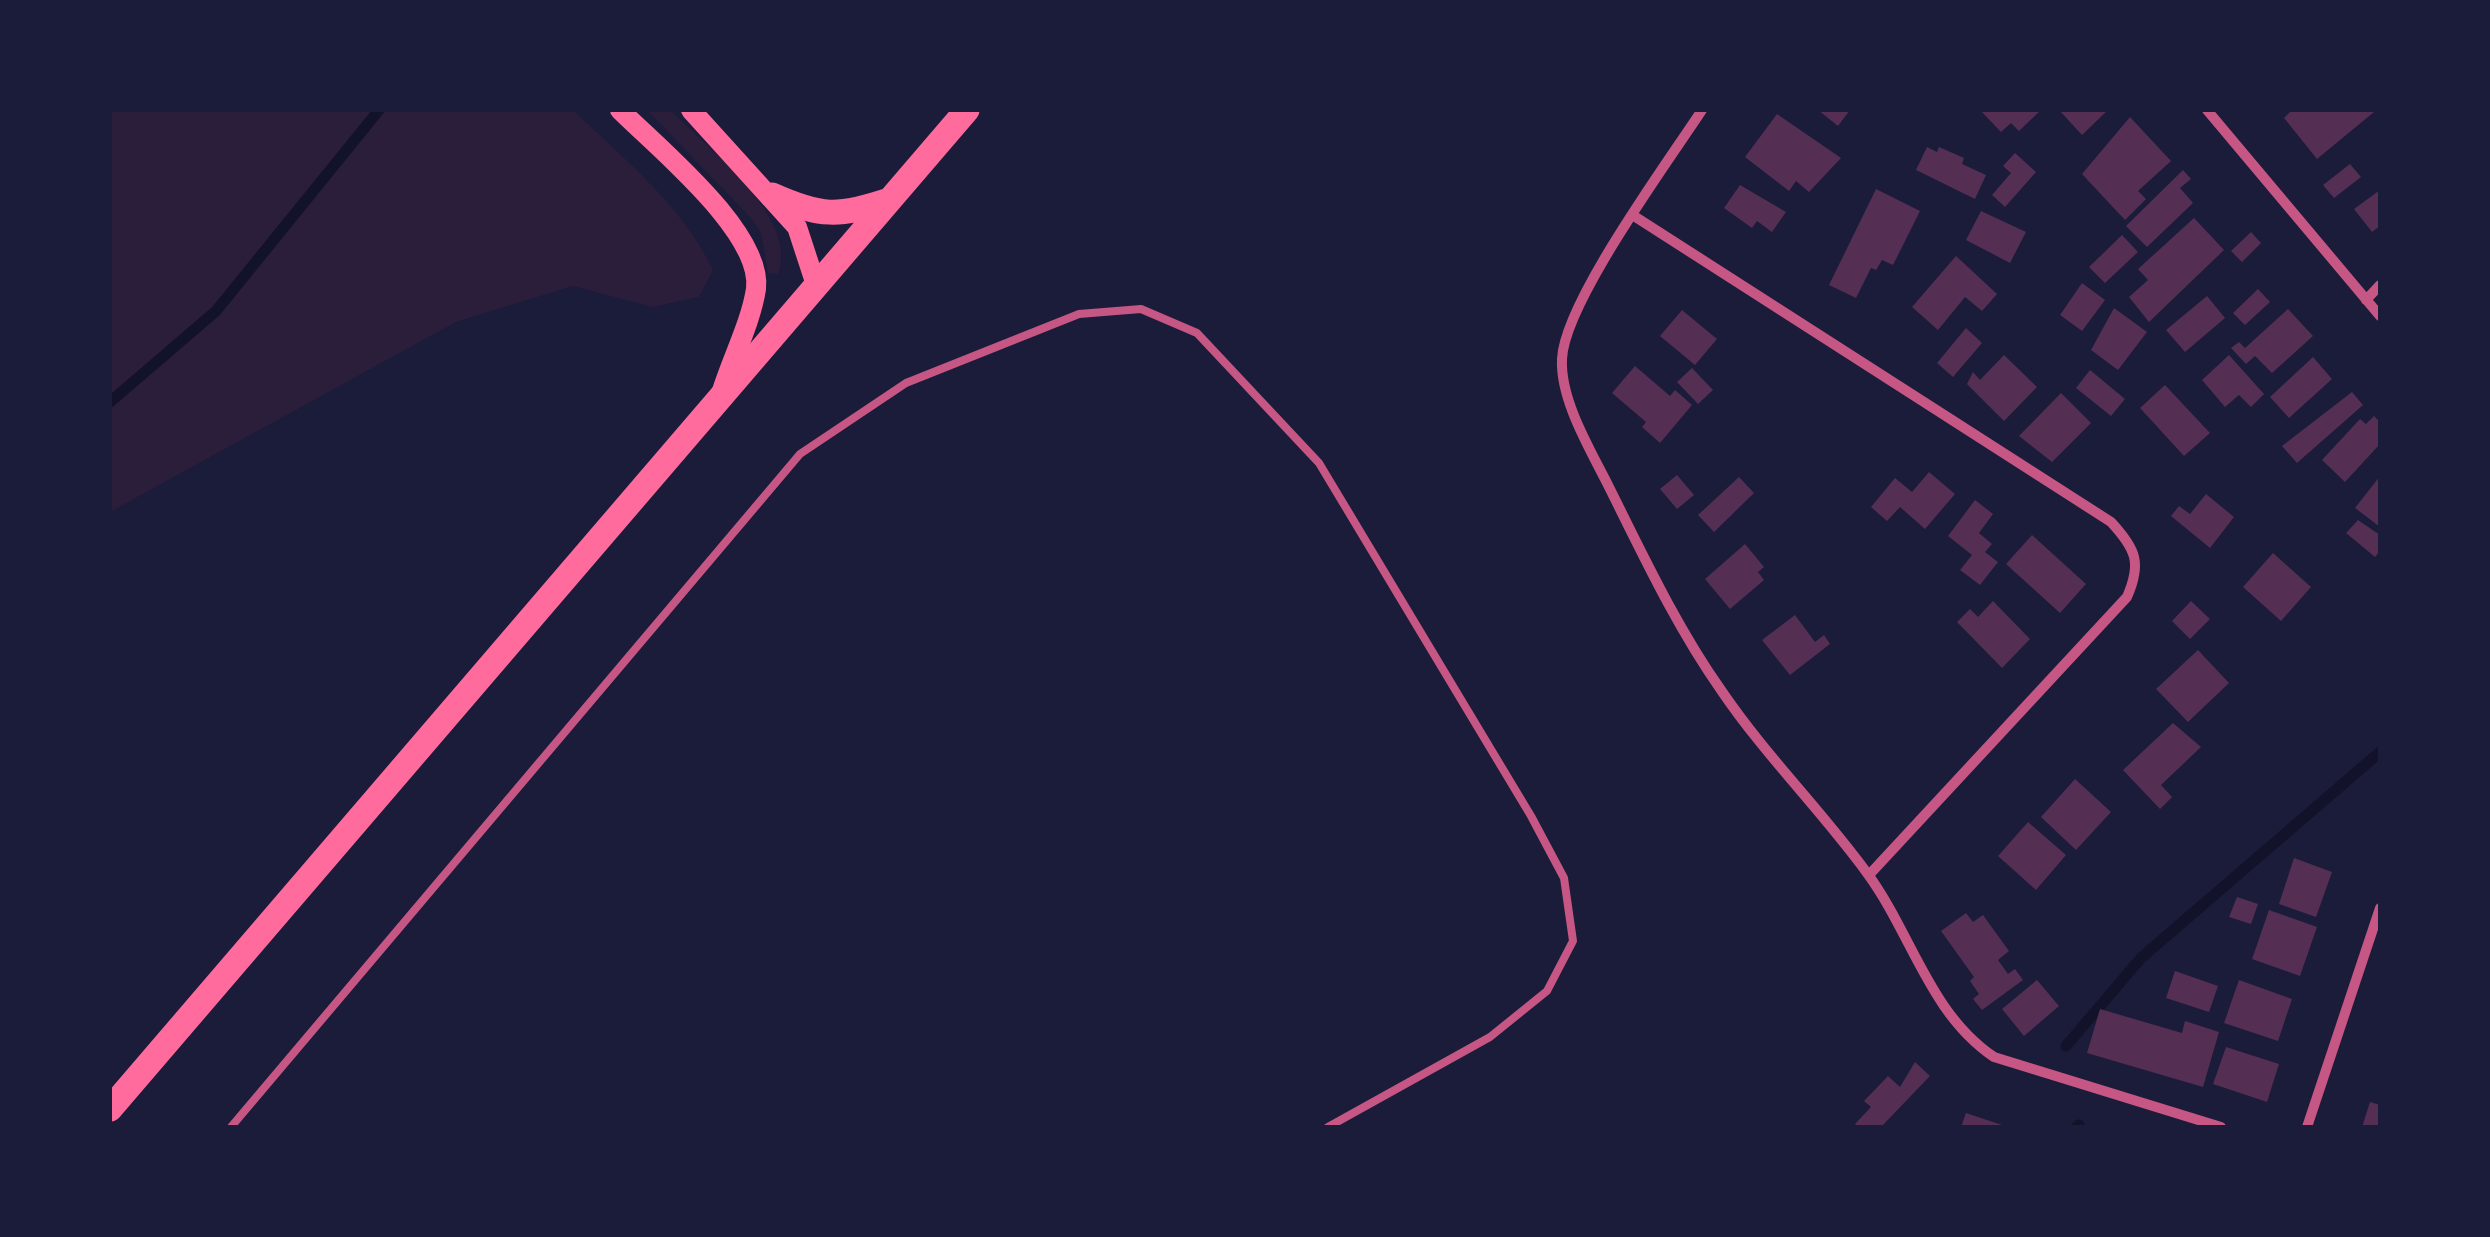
<!DOCTYPE html>
<style>
body{margin:0}
#map{position:relative;width:2490px;height:1237px;overflow:hidden;background:#1b1b3a;font-family:Lato,sans-serif}
canvas{display:block}
.frame{position:absolute;inset:0;border:112px solid #1b1b3a;pointer-events:none}
</style>
<div id="map">
<canvas width="2490" height="1237"></canvas>
<div class="frame"></div>
</div>
<script>
const ctx = document.querySelector('canvas').getContext('2d');
ctx.lineJoin = 'round';
function fillPath(path, color) {
  ctx.fillStyle = color;
  ctx.fill(path, 'evenodd');
}
function trace(path, color, width, dash) {
  ctx.strokeStyle = color;
  ctx.lineWidth = width;
  ctx.lineCap = dash ? 'butt' : 'round';
  ctx.setLineDash(dash || []);
  ctx.stroke(path);
}
const green = new Path2D(`
 M110 110H573C624 159 683 206 713 270L699 297 652 307 573 286 456 322 110 512Z
 M647 110H670C707 147 800 219 778 274L768 273 761 233 751 218Z`);
const stream = new Path2D(`
 M110 402 216 311 379 110
 M2066 1046 2141 958 2380 752
 M2077 1127 2079 1125`);
const building = new Path2D(`
 M1818 110H1850L1838 126Z
 M1980 110H2041L2019 131 2011 123 2001 132Z
 M2059 110H2108L2082 135Z
 M2292 110H2372L2374 112 2317 159 2284 118Z
 M1777 114 1841 158 1809 192 1796 181 1789 191 1745 157Z
 M2130 117 2171 161 2138 191 2146 199 2125 220 2082 174Z
 M1927 147 1937 152 1939 147 1964 158 1962 164 1986 175 1975 199 1916 170Z
 M2015 153 2036 172 2005 207 1992 195 2011 173 2003 166Z
 M2350 164 2361 177 2334 198 2323 185Z
 M2183 170 2191 179 2180 188 2193 203 2147 247 2126 226Z
 M1740 185 1786 212 1772 232 1757 221 1752 228 1724 208Z
 M1876 189 1920 211 1893 265 1882 260 1876 270 1871 268 1856 298 1829 285Z
 M2380 190V226L2372 232 2354 209Z
 M1981 211 2026 232 2010 263 1966 240Z
 M2194 218 2224 250 2149 322 2129 297 2148 280 2138 269Z
 M2251 232 2261 243 2242 262 2231 251Z
 M2122 235 2138 252 2105 283 2089 267Z
 M1956 256 1997 294 1982 311 1965 297 1938 330 1912 307Z
 M2082 283 2105 300 2082 331 2060 315Z
 M2258 289 2270 302 2245 325 2233 313Z
 M2207 296 2225 318 2185 352 2166 330Z
 M2114 308 2147 332 2118 370 2091 350Z
 M2288 309 2313 336 2272 373 2255 356 2246 364 2231 348 2239 342 2245 348Z
 M1682 310 1717 339 1695 365 1660 336Z
 M1966 328 1982 343 1953 377 1937 363Z
 M2004 355 2037 387 2004 421 1967 384 1973 372 1980 380Z
 M2229 355 2264 394 2251 407 2239 395 2225 407 2202 380Z
 M2313 357 2332 379 2289 418 2270 397Z
 M1635 366 1670 396 1675 390 1692 405 1660 443 1642 427 1646 422 1612 393Z
 M1692 368 1713 390 1698 404 1677 382Z
 M2090 370 2125 399 2111 416 2076 388Z
 M2165 385 2210 433 2184 456 2140 408Z
 M2352 392 2363 405 2297 463 2282 446Z
 M2061 393 2091 423 2052 462 2019 436Z
 M2374 416 2380 422V444L2345 482 2322 460 2360 419 2366 424Z
 M1929 472 1955 494 1925 529 1900 507 1887 521 1871 507 1895 478 1912 492Z
 M1677 475 1694 495 1677 509 1660 489Z
 M2380 476V527L2355 508Z
 M1739 477 1754 493 1714 532 1698 515Z
 M2206 494 2234 517 2210 548 2171 516 2179 506 2190 514Z
 M1975 500 1993 514 1979 533 1992 544 1985 552 1998 562 1980 585 1960 570 1972 555 1948 536Z
 M2358 520 2380 535V551L2375 557 2346 533Z
 M2032 535 2086 584 2060 613 2006 564Z
 M1745 544 1764 567 1758 572 1764 580 1730 609 1705 579Z
 M2273 553 2311 587 2281 621 2243 587Z
 M1993 601 2030 639 2002 668 1957 622 1970 609 1978 617Z
 M2191 601 2210 619 2190 639 2172 621Z
 M1795 615 1815 642 1824 635 1830 644 1790 675 1762 640Z
 M2198 650 2229 683 2188 722 2156 689Z
 M2173 723 2201 747 2161 785 2172 797 2160 809 2123 770Z
 M2075 779 2111 812 2076 850 2041 817Z
 M2028 822 2066 855 2036 890 1998 856Z
 M2294 858 2332 872 2316 917 2279 904Z
 M2237 897 2258 904 2251 924 2229 917Z
 M2269 910 2317 927 2300 976 2252 959Z
 M1966 913 1973 922 1983 915 2009 951 1998 960 2008 974 2015 969 2023 980 1982 1010 1973 999 1979 994 1970 981 1974 977 1941 931Z
 M2175 971 2218 986 2209 1012 2166 998Z
 M2037 980 2059 1006 2024 1036 2002 1009Z
 M2239 980 2292 999 2278 1041 2224 1023Z
 M2100 1009 2182 1033 2185 1021 2219 1032 2203 1087 2087 1053Z
 M2226 1047 2279 1064 2267 1102 2213 1084Z
 M1915 1062 1930 1076 1881 1127H1858L1855 1124 1871 1107 1864 1101 1888 1076 1900 1087Z
 M2370 1102 2380 1105V1127H2362Z
 M1966 1113 2005 1126V1127H1961Z`);
const service = new Path2D(`
 M231 1127 800 454 906 383 1079 314 1141 309 1197 333 1319 463 1531 816 1564 878 1573 941 1547 991 1490 1037 1328 1127`);
const minor = new Path2D(`
 M1702 110C1668 162 1564 303 1562 359 1560 400 1590 449 1608 485 1643 555 1676 626 1721 690 1765 755 1821 810 1867 873 1912 934 1929 1013 1994 1057L2221 1127
 M2207 110 2380 316
 M1634 216 2111 522C2136 549 2142 563 2127 597L1869 875
 M2366 300 2380 285
 M2307 1127 2380 908`);
const secondary = new Path2D(`
 M620 110C658 148 763 233 756 289 751 322 732 359 722 391
 M691 110 797 227 816 285`);
const primary = new Path2D(`
 M772 195C821 217 838 217 889 200
 M110 1109 967 110`);
fillPath(green, '#2a1e3b');
trace(stream, '#12122b', 11);
fillPath(building, '#542f53');
trace(service, '#c65784', 8);
trace(minor, '#c65784', 10);
trace(secondary, '#ff6b9d', 20);
trace(primary, '#ff6b9d', 25);
</script>
